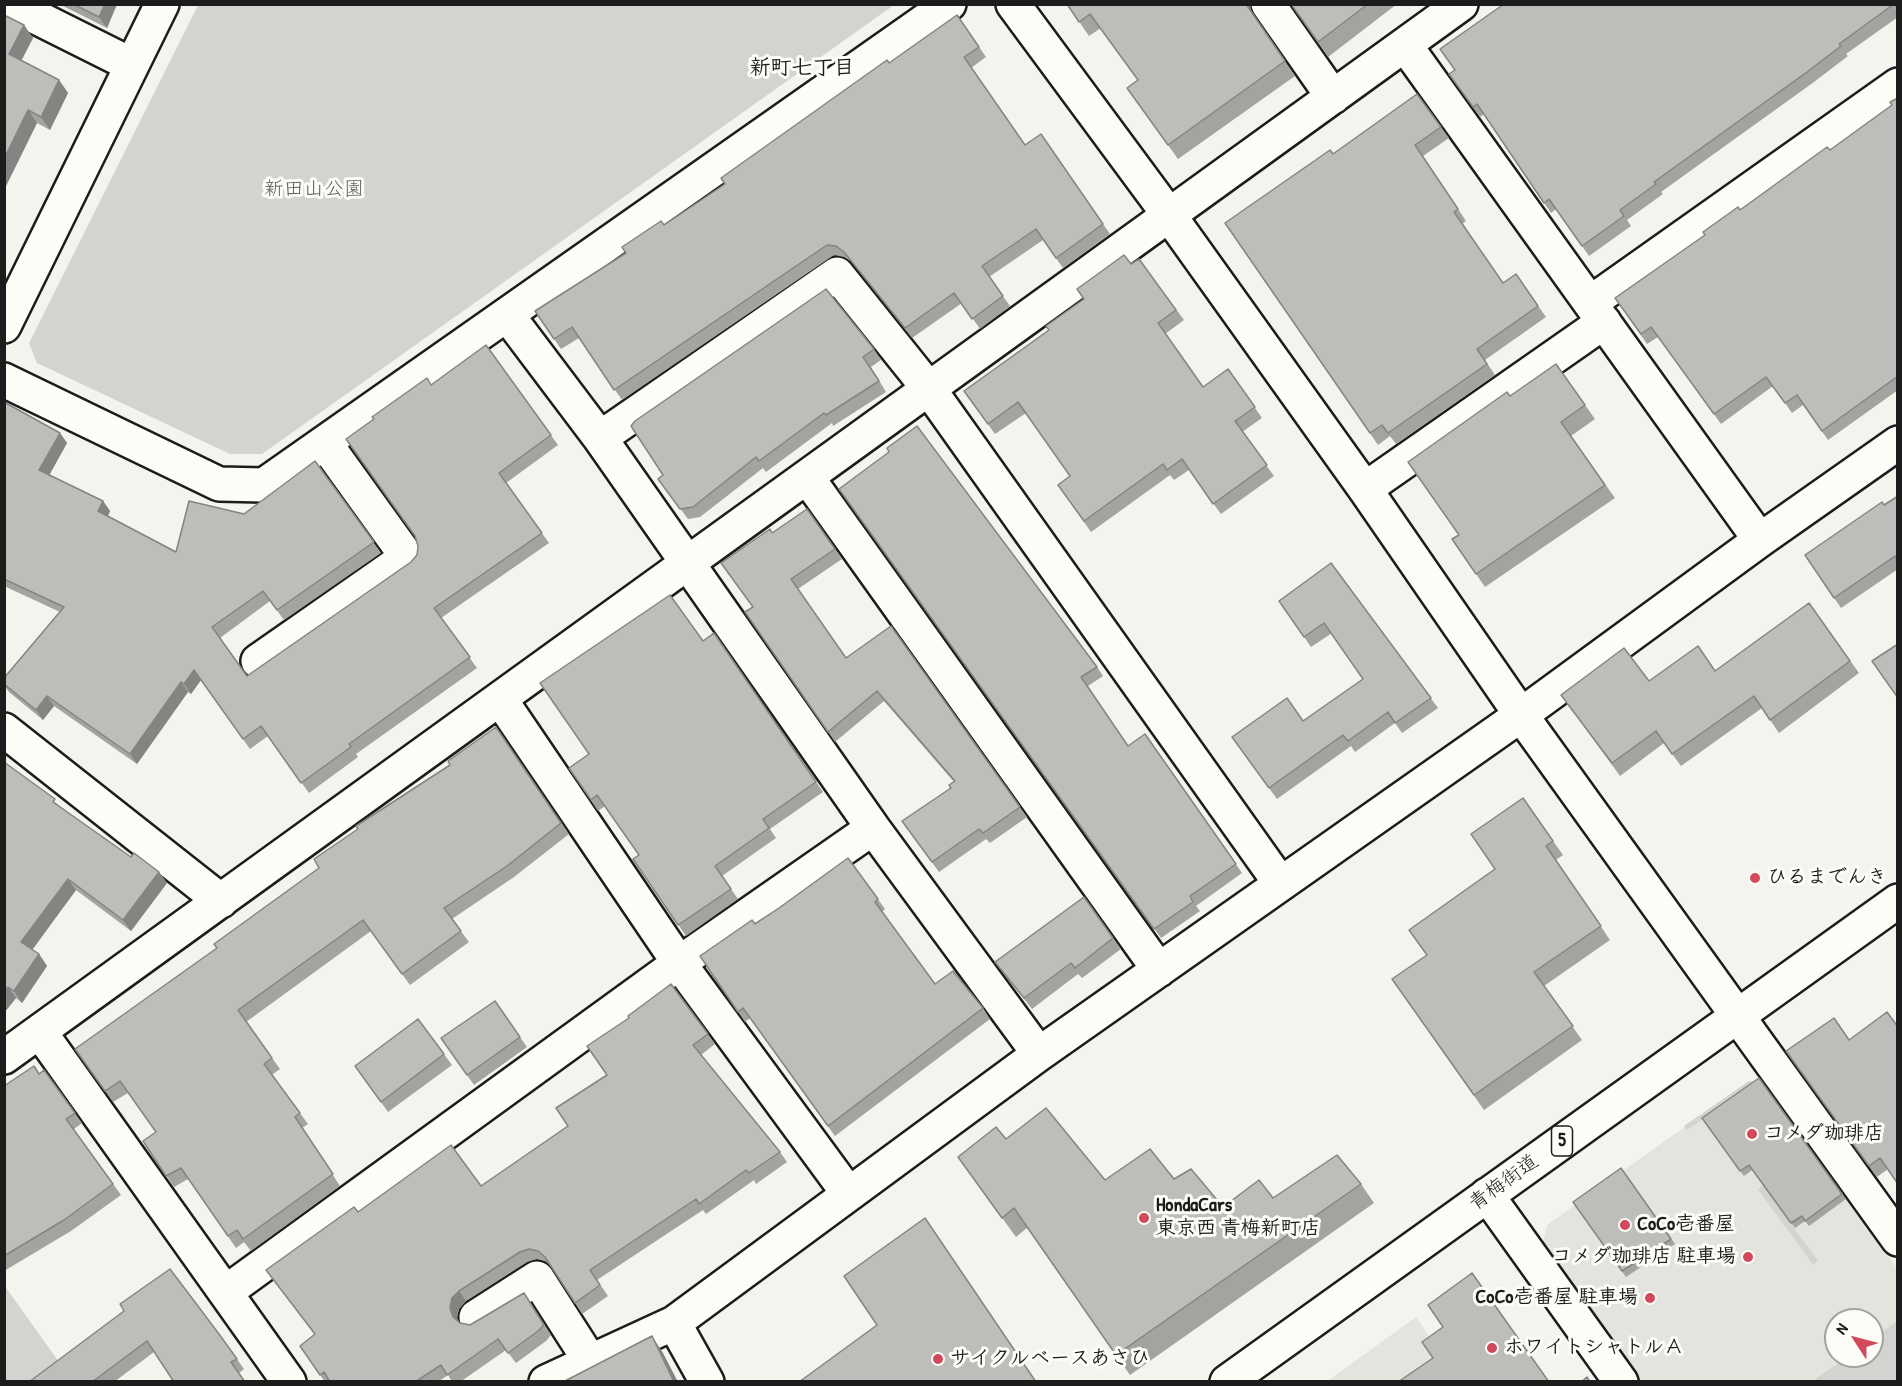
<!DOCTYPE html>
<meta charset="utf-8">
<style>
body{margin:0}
#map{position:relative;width:1902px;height:1386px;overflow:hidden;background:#f4f3ee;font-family:"Patrick Hand",sans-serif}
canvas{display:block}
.frame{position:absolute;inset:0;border:6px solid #1c1c1c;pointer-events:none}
.north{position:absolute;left:1824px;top:1308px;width:60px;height:60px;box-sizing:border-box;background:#fdfcf7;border:2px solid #a3a29f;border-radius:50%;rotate:306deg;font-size:16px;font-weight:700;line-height:24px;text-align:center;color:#1c1c1c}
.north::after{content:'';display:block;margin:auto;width:21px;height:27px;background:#d1495b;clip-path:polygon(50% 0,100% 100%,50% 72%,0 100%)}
</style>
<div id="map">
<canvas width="1902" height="1386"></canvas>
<div class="frame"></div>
<div class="north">N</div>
</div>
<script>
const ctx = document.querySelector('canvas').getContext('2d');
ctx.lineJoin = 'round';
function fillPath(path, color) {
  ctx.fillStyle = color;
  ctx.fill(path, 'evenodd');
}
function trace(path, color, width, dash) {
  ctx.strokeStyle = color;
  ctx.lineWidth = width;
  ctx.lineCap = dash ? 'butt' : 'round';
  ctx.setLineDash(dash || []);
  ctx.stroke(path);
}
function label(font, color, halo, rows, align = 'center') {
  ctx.font = font + ' "Patrick Hand","Klee One",sans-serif';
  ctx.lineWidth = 6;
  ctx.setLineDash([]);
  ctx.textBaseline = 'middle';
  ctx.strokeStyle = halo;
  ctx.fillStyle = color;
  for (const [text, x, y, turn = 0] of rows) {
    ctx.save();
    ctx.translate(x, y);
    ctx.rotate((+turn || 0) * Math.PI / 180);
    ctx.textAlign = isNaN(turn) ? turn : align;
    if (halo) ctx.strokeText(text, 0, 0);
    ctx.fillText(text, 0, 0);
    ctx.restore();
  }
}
const built = new Path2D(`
 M1749 1081 1767 1084 1897 1268V1321L1872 1339V1320H1836V1356H1848L1812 1381H1641L1543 1244 1547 1225Z
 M1416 1317 1460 1381 1326 1382Z`);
const green = new Path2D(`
 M198 5V4L894 5 262 454H230L37 363 29 343Z
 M1749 1081 1767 1084 1796 1127 1793 1130 1703 1119 1687 1130 1684 1126Z
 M1763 1185 1818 1261 1813 1265 1758 1189Z
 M4 1285 59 1362 31 1381H5Z
 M1897 1321V1381H1812L1848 1356H1872V1339Z`);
const minor = new Path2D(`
 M10 4 132 65
 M1013 4 1169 215 1365 489 1521 715 1898 1239
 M1268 4 1333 97
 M1405 45 1760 540
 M1590 303 1898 85
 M508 316 600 438 873 828 1039 1054
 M4 326 162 4
 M4 380 219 484 264 485 949 4
 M600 438 837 274 929 389 1280 883
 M807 477 1159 970
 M1365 489 1604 322
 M258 661 407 557 325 443
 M500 699 679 963 848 1193
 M4 730 221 901
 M40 1032 289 1382
 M4 1057 1461 4
 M1487 1195 1621 1382
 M226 1292 679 963 873 828
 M476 1317 537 1278 590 1361
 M674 1323 707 1382
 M546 1382 674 1323 1039 1054 1521 715 1760 540 1898 443`);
const major = new Path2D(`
 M1227 1382 1898 901`);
const wall = new Path2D(`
 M59 4H117L107 28Z
 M1067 4 1249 6 1252 14 1295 76 1178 159 1127 88 1138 80 1101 28 1089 36Z
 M1291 4H1397L1328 57Z
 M1504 4H1898V17L1846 54 1848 56 1814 82 1661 192 1663 194 1627 220 1631 226 1589 256 1556 209 1551 213 1484 114 1480 117 1449 74 1455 70Z
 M4 15 24 25 33 38 21 61 59 80 68 93 50 130 37 123 4 190Z
 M957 15 986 57 971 68 1025 145 1041 134 1110 234 1063 268 1043 240 989 277 1010 306 980 329 962 303 912 338 852 262 844 257 834 255 622 400 579 338 561 349 535 311 626 253 725 184 889 63Z
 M1417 94 1449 138 1423 156 1466 221 1462 224 1503 283 1516 274 1546 317 1485 360 1495 375 1396 444 1390 436 1378 445 1225 223 1333 154Z
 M1898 98V390L1828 440 1803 405 1792 413 1773 386 1721 424 1658 337 1647 344 1615 298 1740 210 1830 150 1892 105Z
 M1139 259 1184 320 1165 334 1203 387 1228 369 1262 418 1242 432 1274 476 1221 514 1189 470 1174 480 1170 475 1091 532 1058 485 1070 476 1026 413 995 434 964 391 1049 330Z
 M486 345 558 445 506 483 549 543 441 618 477 668 356 754 358 757 309 793 268 736 250 749 201 680 191 694 188 692 137 764 54 706 43 720 9 692 4 685V678L60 612 4 586V402L60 433 67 443 49 475 103 501 110 511 108 516 176 552 244 514 315 461 381 553 284 620 270 601 220 638 247 676 411 562 417 555 418 546 431 385Z
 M874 349 881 360 871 367 886 392 833 426 832 423 766 472 763 468 700 517 688 519 658 479Z
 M1556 364 1595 419 1571 436 1615 498 1485 587 1452 539 1459 535 1510 396Z
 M839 489 1097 667 1103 676 1088 686 1128 746 1145 734 1242 873 1196 906 1200 911 1161 938Z
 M1898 496V569L1841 608 1805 555Z
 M807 509 842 559 798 589 846 658 891 626 1027 817 990 843 986 839 939 872 902 821 951 788 954 782 884 701 835 742 745 612 753 607 772 533Z
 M1331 563 1438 708 1402 733 1395 723 1355 752 1351 746 1277 799 1232 737 1303 721 1363 679 1332 633 1311 647 1279 601Z
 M1809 603 1859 673 1779 733 1762 708 1681 766 1664 743 1620 776 1561 695 1715 671Z
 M714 633 823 792 770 829 776 838 722 876 738 899 686 936 633 859 639 855 605 806 598 811 569 768 589 754 703 641Z
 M496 727 569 834 514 877 452 919 469 942 410 985 371 931 246 1022 280 1069 272 1075 308 1124 302 1128 340 1186 251 1251 244 1242 236 1248 188 1179 174 1187 143 1141 156 1132 128 1093 113 1102 75 1049 217 948 450 765Z
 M4 762 61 807 131 857 159 872 167 883 131 931 76 890 32 949 39 954 47 966 22 1003 16 998 4 1013Z
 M1523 798 1563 855 1556 860 1610 940 1544 986 1582 1040 1484 1110 1392 979 1427 955 1495 869Z
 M848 858 885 909 882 912 935 984 983 1008 990 1019 835 1136 750 1018 745 1022 700 956 779 908Z
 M1084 897 1121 949 1082 978 1078 974 1032 1009 995 962Z
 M671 984 715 1044 701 1055 780 1152 787 1162 756 1184 754 1180 706 1214 703 1210 597 1280 608 1296 582 1314 551 1266 545 1261 537 1259 527 1262 466 1301 459 1309 457 1318 460 1323 470 1325 524 1293 551 1335 546 1341 516 1363 506 1350 460 1382H452L448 1375 438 1382H325L300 1346 315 1335 266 1270 358 1212 481 1186 568 1126 607 1075 629 1018Z
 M495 1001 527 1047 474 1085 441 1038Z
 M1834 1018 1888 1169 1877 1177 1786 1051Z
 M418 1019 452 1065 388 1112 355 1066Z
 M44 1070 82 1123 74 1129 121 1195 71 1231 4 1271V1086L39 1074Z
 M1759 1078 1846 1199 1809 1226 1805 1221 1795 1228 1752 1170 1744 1176 1702 1118Z
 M1006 1139 1105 1180 1174 1179 1223 1207 1273 1198 1361 1184 1374 1203 1130 1375 1027 1228 1016 1237 958 1157Z
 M1621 1168 1675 1244 1626 1277 1573 1202Z
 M219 1334 244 1369 239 1373 154 1352 114 1382H29L74 1349Z`);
const shadedWall = new Path2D(`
 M105 4H117L107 28 99 17Z
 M1246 4H1250L1252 14 1295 76Z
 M24 25 33 38 18 67 9 54Z
 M59 80 68 93 50 130 41 117Z
 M28 110 37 123 4 190V159Z
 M60 433 67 443 46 481 39 470Z
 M103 501 110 511 105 522 98 511Z
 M194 670 201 680 191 694 184 684Z
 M181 682 188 692 137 764 130 754Z
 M47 696 54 706 43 720 36 710Z
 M159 872 167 883 131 931 123 920Z
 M68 879 76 890 30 953 21 942Z
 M39 954 47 966 22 1003 14 991Z
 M8 987 16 998 4 1013V991Z
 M459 1291 466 1301 459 1309 457 1318 461 1328 453 1317 450 1308 452 1298Z
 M652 1336 663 1353 678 1382H674Z`);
const building = new Path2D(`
 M73 4H105L99 17Z
 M1067 4H1246L1285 61 1168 145 1127 88 1138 80 1090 14 1079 22Z
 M1291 4H1368L1318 42Z
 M1504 4H1894L1839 44 1841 46 1807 72 1654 182 1656 184 1620 210 1624 216 1582 246 1549 199 1544 203 1477 104 1473 107 1449 74 1455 70 1440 49Z
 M4 15 24 25 9 54 59 80 41 117 28 110 4 159Z
 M957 15 979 47 964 57 1025 145 1041 134 1103 224 1056 258 1036 229 982 266 1003 296 972 319 954 293 905 328 844 252 836 246 827 245 614 390 572 327 554 339 535 311 626 253 622 247 661 221 664 225 725 184 721 178 887 60 889 63Z
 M1417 94 1441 127 1415 145 1458 209 1454 212 1503 283 1516 274 1538 306 1477 349 1487 364 1388 433 1382 425 1370 433 1225 223 1330 150 1333 154Z
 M1898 98V376L1822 431 1797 395 1785 403 1766 377 1714 414 1651 327 1641 334 1615 298 1705 235 1703 232 1738 207 1740 210 1827 147 1830 150 1892 105 1890 102Z
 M1124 255 1131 264 1139 259 1176 310 1158 323 1203 387 1228 369 1255 407 1235 421 1267 465 1213 504 1182 459 1167 470 1163 464 1084 521 1058 485 1070 476 1018 402 988 424 964 391 1049 330 1046 326 1084 299 1077 289Z
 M826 289 874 349 863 357 879 381 826 415 824 413 759 461 756 457 693 507 680 509 658 479 663 475 631 426 635 421Z
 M486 345 551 435 499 473 542 533 434 608 470 657 349 744 351 747 301 783 261 726 243 739 194 670 184 684 181 682 130 754 47 696 36 710 4 684V678L64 607 4 579V402L60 433 39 470 103 501 98 511 176 552 189 501 244 514 315 461 374 542 277 610 263 591 212 627 247 676 411 562 417 555 418 546 415 536 346 439 374 419 372 417 427 378 431 385Z
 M1556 364 1585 405 1561 422 1605 485 1476 574 1452 539 1459 535 1408 462 1507 392 1510 396Z
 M917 426 1097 667 1081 677 1128 746 1145 734 1236 864 1190 896 1193 902 1154 929 839 489 889 452 887 448Z
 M1898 496V560L1895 556 1834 598 1805 555 1882 502 1884 505Z
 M807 509 835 549 791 579 846 658 891 626 1020 807 983 833 979 829 932 862 902 821 951 788 949 785 955 781 877 691 828 732 745 612 753 607 721 563 770 529 772 533Z
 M1331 563 1431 698 1395 723 1388 712 1348 741 1343 735 1269 788 1232 737 1287 698 1303 721 1363 679 1324 623 1304 637 1279 601Z
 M670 595 703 641 714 633 816 782 763 819 769 828 715 866 731 889 678 925 633 859 639 855 597 795 591 800 569 768 589 754 540 683Z
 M1809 603 1850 661 1770 720 1754 696 1672 754 1656 731 1612 763 1561 695 1624 648 1649 681 1698 646 1715 671Z
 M1898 644V698L1872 661Z
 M496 727 561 823 507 866 444 908 461 931 402 974 363 920 238 1010 272 1058 264 1064 300 1113 295 1117 333 1174 243 1239 237 1230 228 1236 181 1168 166 1176 143 1141 156 1132 120 1081 105 1091 75 1049 217 948 214 944 319 868 314 859 358 829 356 826 450 765 448 761Z
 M4 762 55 799 53 802 131 857 134 853 159 872 123 920 68 879 21 942 39 954 14 991 8 987 4 991Z
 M1523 798 1553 841 1546 846 1601 926 1534 972 1573 1026 1474 1095 1392 979 1427 955 1409 930 1495 869 1471 834Z
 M848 858 878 899 875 902 935 984 953 971 983 1008 828 1126 743 1008 738 1012 700 956 752 920 755 924 779 908Z
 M1084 897 1113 938 1075 968 1071 963 1024 998 995 962Z
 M671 984 708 1034 693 1045 780 1152 749 1173 746 1170 699 1204 696 1199 590 1270 600 1285 575 1303 545 1257 538 1251 529 1249 520 1252 459 1291 452 1298 450 1308 453 1317 460 1323 470 1325 524 1293 544 1325 538 1331 508 1353 498 1339 447 1375 441 1365 415 1382H330L324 1372 320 1375 300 1346 315 1334 266 1270 354 1207 358 1212 451 1145 481 1186 568 1126 556 1108 607 1075 587 1046 629 1018 628 1016Z
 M495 1001 520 1037 467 1075 441 1038Z
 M1887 1012 1898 1027V1184L1880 1158 1869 1166 1786 1051 1834 1018 1849 1040Z
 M418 1019 444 1054 381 1102 355 1066Z
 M34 1066 39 1074 44 1070 75 1113 66 1119 113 1184 64 1220 4 1256V1086Z
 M1759 1078 1842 1194 1805 1221 1802 1216 1791 1223 1749 1165 1740 1171 1702 1118Z
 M1046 1108 1105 1180 1150 1149 1174 1179 1191 1169 1223 1207 1259 1180 1273 1198 1337 1155 1361 1184 1116 1355 1014 1208 1002 1218 958 1157 996 1127 1006 1139Z
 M1621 1168 1671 1239 1622 1271 1573 1202Z
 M925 1218 1036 1382H799L877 1325 844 1276Z
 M170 1269 219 1334 237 1359 231 1362 245 1382H174L147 1341 92 1382H29L124 1311 120 1304Z
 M1472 1273 1549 1382H1398L1433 1358 1422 1342 1443 1327 1428 1305Z
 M652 1336 674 1382H563Z
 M1587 1377 1590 1382H1581Z`);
const markers = [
 [1755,878,6,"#d1495b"],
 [1752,1134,6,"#d1495b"],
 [1144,1218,6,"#d1495b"],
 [1625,1225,6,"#d1495b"],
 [1748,1257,6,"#d1495b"],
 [1650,1298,6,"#d1495b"],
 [1492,1348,6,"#d1495b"],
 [938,1359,6,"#d1495b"]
];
const shields = [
 [1562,1141,21]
];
const shieldNames = [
 ["5",1562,1141]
];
const parkNames = [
 ["新田山公園",314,190]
];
const poiNames = [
 ["ひるまでんき",1767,878],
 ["コメダ珈琲店",1764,1134],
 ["HondaCars",1156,1206],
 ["東京西 青梅新町店",1156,1229],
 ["CoCo壱番屋",1637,1225],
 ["コメダ珈琲店 駐車場",1736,1257,"right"],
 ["CoCo壱番屋 駐車場",1638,1298,"right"],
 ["ホワイトシャトルＡ",1504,1348],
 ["サイクルベースあさひ",950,1359]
];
const streetNames = [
 ["青梅街道",1504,1183,-36]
];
const neighbourhoodNames = [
 ["新町七丁目",802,68]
];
fillPath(built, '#e4e3de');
fillPath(green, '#d4d3cf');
trace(minor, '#1c1c1c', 38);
trace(major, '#1c1c1c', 38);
trace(minor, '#fdfcf7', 33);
trace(major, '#fdfcf7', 33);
fillPath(wall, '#a3a3a0');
fillPath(shadedWall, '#858482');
fillPath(building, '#bebdba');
trace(building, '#858482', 1.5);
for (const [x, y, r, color] of markers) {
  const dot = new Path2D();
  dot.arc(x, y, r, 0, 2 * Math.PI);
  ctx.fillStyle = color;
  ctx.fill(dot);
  trace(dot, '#fdfcf7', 2);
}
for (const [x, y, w] of shields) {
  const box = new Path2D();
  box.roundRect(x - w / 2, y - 15, w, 30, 4.5);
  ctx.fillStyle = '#fdfcf7';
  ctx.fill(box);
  trace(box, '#1c1c1c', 1.5);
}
label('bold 18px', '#1c1c1c', null, shieldNames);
label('20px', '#5c5c5b', '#fdfcf7', parkNames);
label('bold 20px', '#1c1c1c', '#fdfcf7', poiNames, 'left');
label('20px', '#1c1c1c', '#fdfcf7', streetNames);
label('bold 21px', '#1c1c1c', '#fdfcf7', neighbourhoodNames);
</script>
